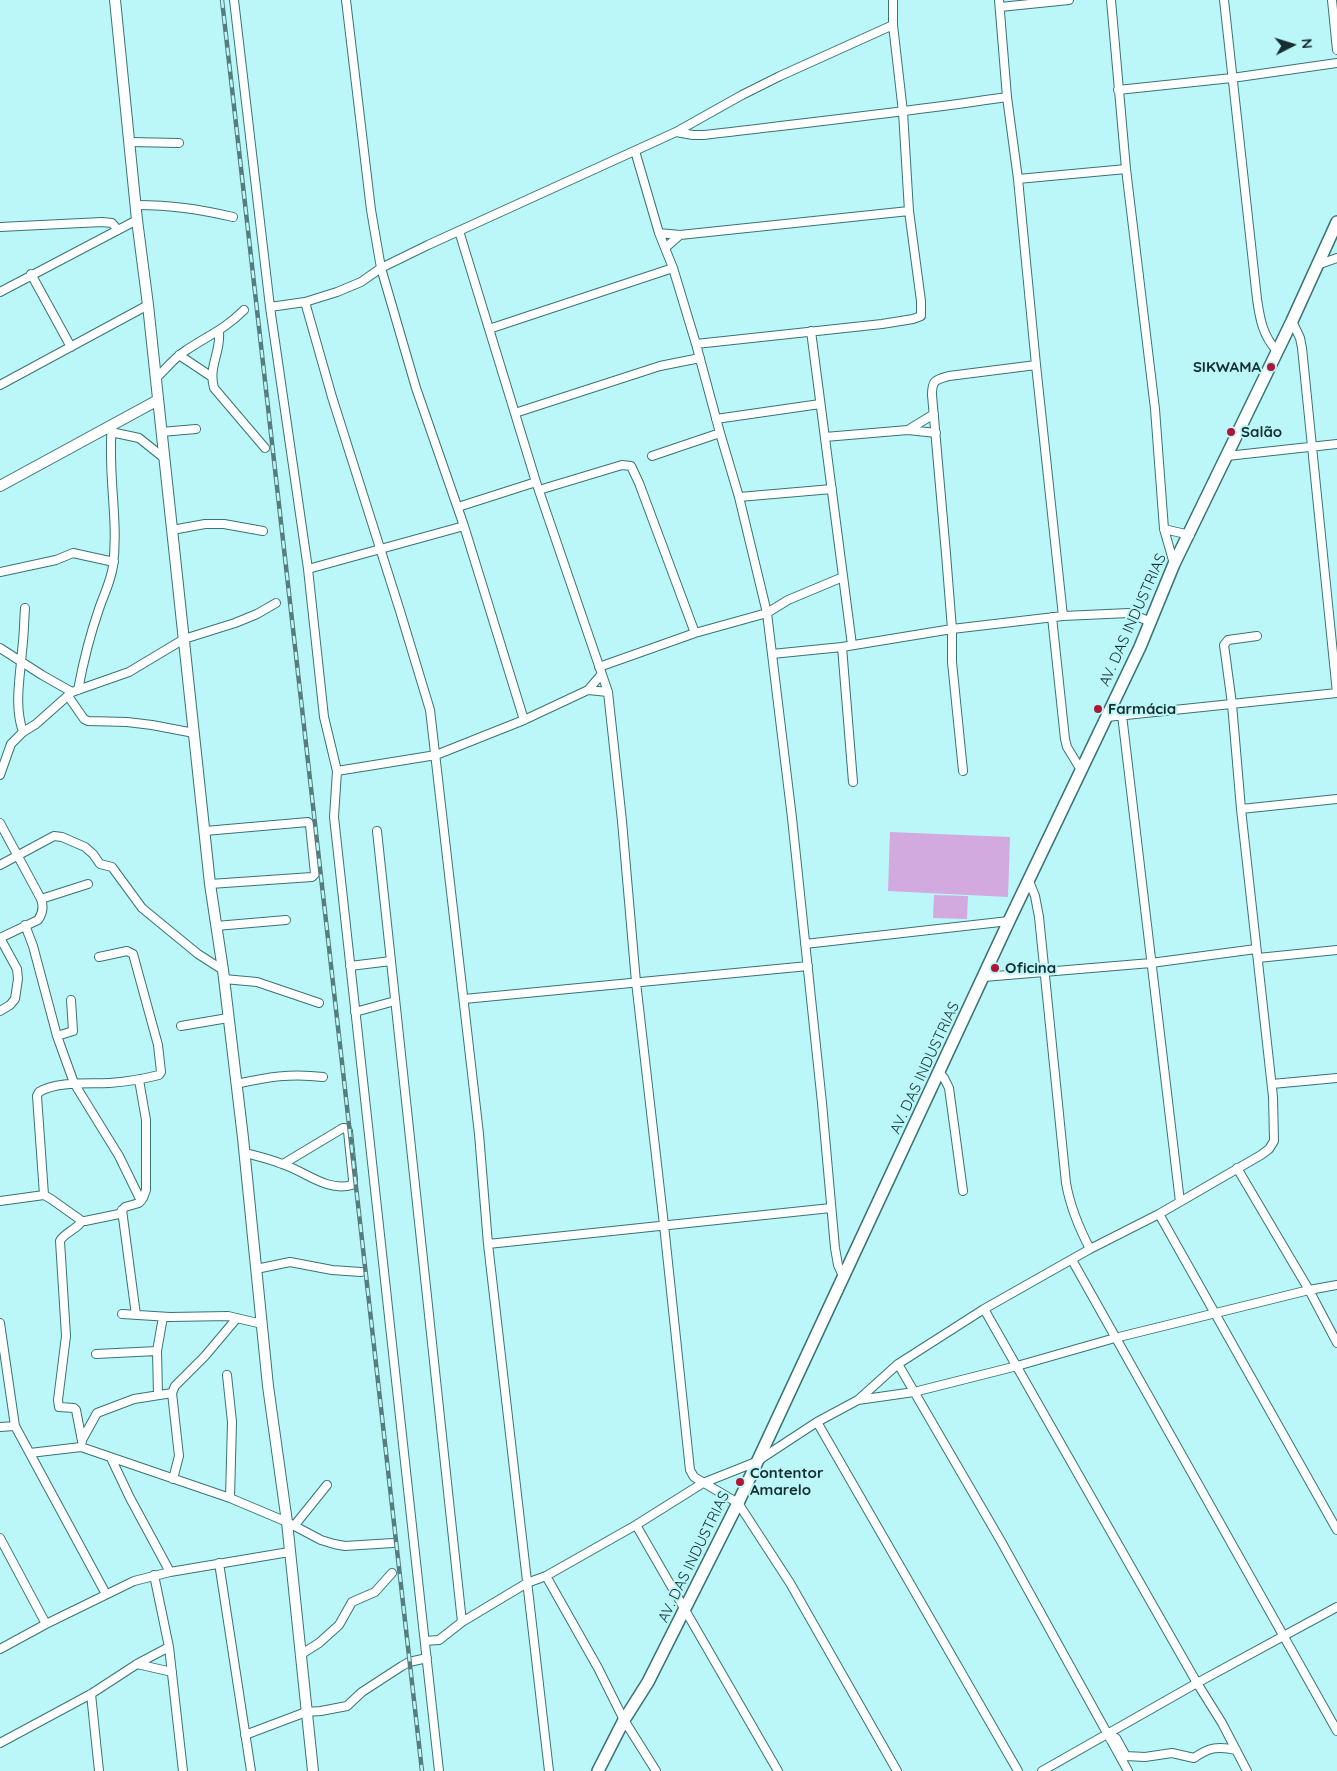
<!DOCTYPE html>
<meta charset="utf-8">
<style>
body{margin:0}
#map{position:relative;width:1337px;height:1771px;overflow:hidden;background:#bbf7f9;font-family:Quicksand,sans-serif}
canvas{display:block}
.north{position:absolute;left:1267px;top:20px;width:50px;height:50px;-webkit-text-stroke:4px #bbf7f9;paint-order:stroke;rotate:85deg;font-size:14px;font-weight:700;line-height:20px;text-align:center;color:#162e2f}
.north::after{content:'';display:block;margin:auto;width:18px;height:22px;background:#162e2f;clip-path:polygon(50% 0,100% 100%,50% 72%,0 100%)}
</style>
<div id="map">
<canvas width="1337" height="1771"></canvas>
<div class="north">N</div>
</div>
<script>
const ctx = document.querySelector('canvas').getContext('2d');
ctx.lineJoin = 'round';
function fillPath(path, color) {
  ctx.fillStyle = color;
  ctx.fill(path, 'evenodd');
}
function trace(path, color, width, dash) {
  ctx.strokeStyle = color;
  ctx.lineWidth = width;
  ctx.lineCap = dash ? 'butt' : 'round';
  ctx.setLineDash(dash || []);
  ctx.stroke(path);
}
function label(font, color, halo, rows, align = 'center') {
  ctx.font = font + ' Quicksand,sans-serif';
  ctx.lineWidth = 4;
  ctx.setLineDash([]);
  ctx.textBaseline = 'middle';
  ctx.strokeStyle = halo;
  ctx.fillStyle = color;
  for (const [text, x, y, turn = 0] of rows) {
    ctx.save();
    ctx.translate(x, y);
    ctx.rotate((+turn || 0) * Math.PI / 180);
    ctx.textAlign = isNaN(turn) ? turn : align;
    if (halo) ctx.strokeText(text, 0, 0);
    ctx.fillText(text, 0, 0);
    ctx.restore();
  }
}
const green = new Path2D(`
 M890 832 1010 837 1008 897 888 891Z
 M934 895 968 896 967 919 933 918Z`);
const minor = new Path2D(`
 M234 0 270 307 308 569 324 717 337 771 334 817 439 1771
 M346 0 371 210 381 268 416 388 464 526 524 720
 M999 0 1007 97 1018 179 1036 365 1063 616
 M1111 0 1126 169 1155 409 1164 529 1174 564
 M1224 0 1257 299C1260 320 1263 336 1277 351
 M1332 0 1337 50
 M1000 7 1069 0
 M1118 90 1232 78 1337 63
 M676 132 693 135H704C805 123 906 112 1007 97
 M130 142 179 143
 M635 151 659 233 673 268 696 344 720 433 739 497 767 613 792 818 822 1103 835 1248 838 1265 843 1276
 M1018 179 1126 169
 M136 205C171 205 198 209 233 217
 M0 227 102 222 112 223 118 230
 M459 231 536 482 608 692 622 821 636 982 664 1225 690 1470 694 1477 738 1503 790 1583 897 1771
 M659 233 680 235 909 211
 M665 248 680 235
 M1317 265 1337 258
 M31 274 71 347
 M0 292 137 220
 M305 302 332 397 400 611 430 710 479 1134 488 1244 549 1771
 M270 307 305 302 337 292 361 282 381 268 428 245 676 132 742 95 780 76 893 25
 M1292 321 1300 338 1302 348 1337 693
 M489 329 673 268
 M811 331 852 645
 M219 332C221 353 208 366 214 388L265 448
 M696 344 882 324 913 319 921 316V301L909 211 903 112 893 25V0
 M179 355 212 377
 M156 378C165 370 174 358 185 351 207 336 224 330 244 310
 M0 385 148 305
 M515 413 660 366 700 358
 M716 419 820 404
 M908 430 934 414
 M111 432 139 438 164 458
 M161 432 196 429
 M825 437 908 430 936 433
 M652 456 720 433
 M1227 456 1337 444
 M539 490 622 465 631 466 639 483 695 633
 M739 497 832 489
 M458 507 536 482
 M1164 529 1190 535
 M172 530 205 524H224L263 531
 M308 569 464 526
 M0 572 56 560 73 553 114 562
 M1052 617 1065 739 1067 747 1081 770
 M842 647 853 782
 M0 648 42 675 72 692
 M772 654 842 647 952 629 1063 616 1129 613 1151 622
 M599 667 695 633 767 613 788 600 843 577
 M78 690C83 663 90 635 99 609 104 594 111 581 113 566 119 519 107 472 112 425
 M588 690 608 692
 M68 696 84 719 88 721 127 722 152 725 194 733
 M1122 715 1180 1202
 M1107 717 1337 693
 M23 732C14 706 20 678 22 651 24 636 24 622 25 608
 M337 771 436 755 524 720 588 690 601 675
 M963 771 952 662V629L946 554 932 395C932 380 935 380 949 376L1036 365
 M0 775 11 744 23 732 36 724 72 692 129 672 184 639 235 623 257 614 276 603
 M1241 809 1337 799
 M0 823 41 899C44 907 43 913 38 920L0 938
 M205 831 308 822 310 825 315 874 312 877 210 884
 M377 831 462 1622
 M0 865 54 836 62 837 85 847 93 854 100 864 112 867 142 908 198 954 223 970
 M1029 881 1035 896 1039 917 1066 1183C1070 1206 1079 1228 1090 1249
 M41 899 88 884
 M25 925 33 946 57 1036 74 1083 119 1156 141 1201
 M216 926 286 920
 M0 938 17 969 18 979 15 999 10 1005 0 1011
 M805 944 1009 921
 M1258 958 1337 950
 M350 966 391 961
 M984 977 1151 963 1256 949
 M224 979 257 982 319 1003
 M464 999 808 966
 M355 1012 395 1001
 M181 1026 228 1018
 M57 1036 73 1031 71 1000
 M939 1072 944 1078 949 1088 963 1191
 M236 1084C268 1077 290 1073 323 1077
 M1272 1084 1337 1078
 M245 1153C257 1156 270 1159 282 1164 305 1171 326 1192 352 1185L353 1180 348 1131 345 1128H343L283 1164
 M1237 1168 1309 1290 1337 1343
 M44 1195 37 1096 39 1092C57 1081 88 1084 109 1083 126 1082 143 1079 159 1075L161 1072 158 1045 133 954 127 951 99 957
 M0 1201 44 1195 51 1199 82 1221H85L119 1214 125 1207 139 1203 143 1198 146 1190V1120L139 1080
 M122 1210 136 1315
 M1159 1214 1337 1530
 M488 1244 831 1208
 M1072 1260 1337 1731
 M256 1269 290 1262 332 1270 361 1272
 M984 1309 1197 1683 1222 1723 1247 1771
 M122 1314 170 1317 228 1316 262 1324
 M0 1323 15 1426 106 1594
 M96 1354 157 1351
 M898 1364 1002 1543 1128 1771
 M227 1375 232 1422 230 1498
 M158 1395 157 1351 163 1317
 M858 1400 914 1392 1017 1366 1115 1338 1309 1290 1337 1285
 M817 1422C885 1538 951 1655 1018 1771
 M0 1427 15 1426
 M82 1440 97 1413 134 1399 172 1393
 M82 1441 76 1410 74 1408 59 1407 58 1400 66 1336 60 1241C64 1233 76 1230 82 1221
 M30 1453 81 1447 230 1498 287 1522 321 1540 334 1544 345 1546 393 1543
 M111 1458 130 1498 170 1572
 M173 1479 179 1456 172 1393 175 1386 205 1356 237 1318
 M636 1525 778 1771
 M294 1526 327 1485
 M0 1538 46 1624
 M219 1563 251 1771
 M154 1575 169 1647 183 1771
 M546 1576 598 1668 624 1720 656 1771
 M425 1641 439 1640 462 1622 527 1583 546 1576 636 1525 703 1483 756 1462 817 1422 858 1400 898 1364 984 1309 1090 1249 1159 1214 1261 1155 1269 1149 1274 1141 1273 1097 1241 809 1232 704 1225 652 1224 645 1228 640 1257 636
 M0 1649 46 1624 134 1581 170 1572 289 1552
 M300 1655 319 1643 339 1625 352 1602 375 1592 392 1573
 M137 1664 172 1672
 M91 1694 99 1771
 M245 1735 306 1712 321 1711 347 1706 362 1692 402 1666 409 1662 427 1658
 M1110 1739 1116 1738 1126 1756 1145 1757 1172 1753 1194 1758C1209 1747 1219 1746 1236 1750
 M0 1743 91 1694 137 1664 169 1647
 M1042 1771 1197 1683 1337 1607`);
const tertiary = new Path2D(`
 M115 0 137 220 148 305 210 884 223 970 243 1138 268 1386 287 1522 313 1771
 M0 486 158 400`);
const secondary = new Path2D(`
 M598 1771 624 1720 648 1682 738 1503 1009 921 1140 647 1174 564 1292 321 1337 222`);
const rail = new Path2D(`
 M222 0 422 1771`);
const markers = [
 [1271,367,5,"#ad1736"],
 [1231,432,5,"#ad1736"],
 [1098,709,5,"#ad1736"],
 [995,968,5,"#ad1736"],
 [740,1482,5,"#ad1736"]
];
const poiNames = [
 ["SIKWAMA",1261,367,"right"],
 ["Salão",1241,432],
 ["Farmácia",1108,709],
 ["Oficina",1005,968],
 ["Contentor",750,1473],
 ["Amarelo",750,1490]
];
const streetNames = [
 ["AV. DAS INDUSTRIAS",1133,620,-66],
 ["AV. DAS INDUSTRIAS",925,1068,-65],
 ["AV. DAS INDUSTRIAS",694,1557,-64]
];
fillPath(green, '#d2aadf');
trace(minor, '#397374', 10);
trace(tertiary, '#397374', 12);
trace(secondary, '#397374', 14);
trace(minor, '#fff', 8);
trace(tertiary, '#fff', 10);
trace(secondary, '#fff', 11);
trace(rail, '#567c7d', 4.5);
trace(rail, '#bbf7f9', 2.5, [8]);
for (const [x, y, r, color] of markers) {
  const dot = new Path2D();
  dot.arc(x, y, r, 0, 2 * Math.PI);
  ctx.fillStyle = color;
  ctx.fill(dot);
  trace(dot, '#bbf7f9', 2);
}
label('bold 15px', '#162e2f', '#bbf7f9', poiNames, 'left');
label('15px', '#162e2f', '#bbf7f9', streetNames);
</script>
